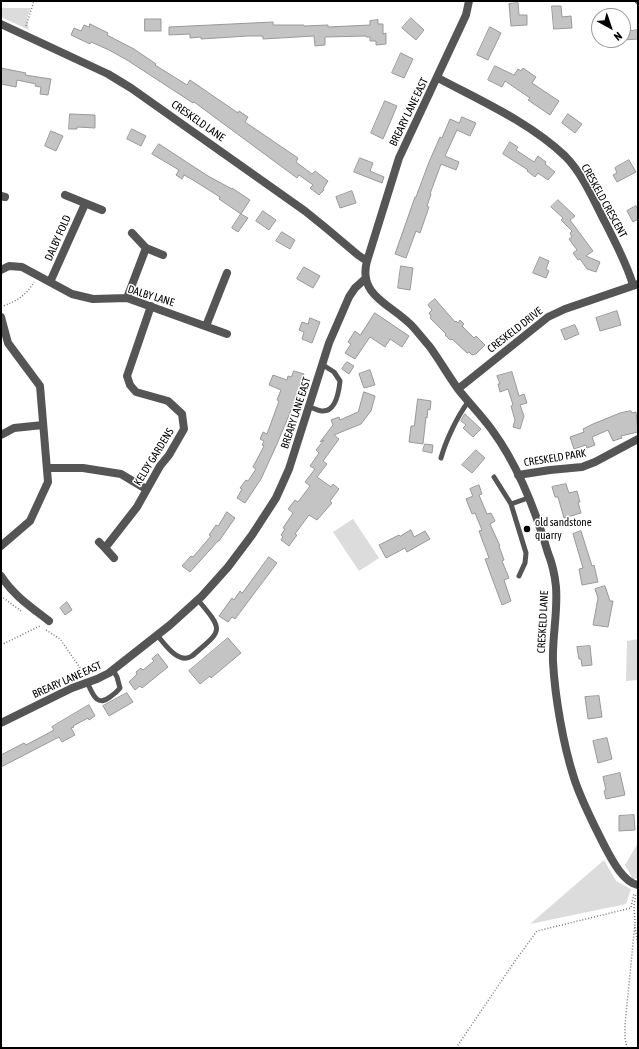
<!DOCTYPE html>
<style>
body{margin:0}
#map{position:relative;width:639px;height:1049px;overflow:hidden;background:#fff;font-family:"Asap Condensed",sans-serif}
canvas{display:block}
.frame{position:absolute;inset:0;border:2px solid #000;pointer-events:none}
.north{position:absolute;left:591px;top:8px;width:40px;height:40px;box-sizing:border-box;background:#fff;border:1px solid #999;border-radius:50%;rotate:140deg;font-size:11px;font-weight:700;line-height:16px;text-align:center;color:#000}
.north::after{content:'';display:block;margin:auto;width:14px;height:18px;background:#000;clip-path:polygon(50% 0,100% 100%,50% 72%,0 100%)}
</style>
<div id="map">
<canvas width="639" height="1049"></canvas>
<div class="frame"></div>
<div class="north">N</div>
</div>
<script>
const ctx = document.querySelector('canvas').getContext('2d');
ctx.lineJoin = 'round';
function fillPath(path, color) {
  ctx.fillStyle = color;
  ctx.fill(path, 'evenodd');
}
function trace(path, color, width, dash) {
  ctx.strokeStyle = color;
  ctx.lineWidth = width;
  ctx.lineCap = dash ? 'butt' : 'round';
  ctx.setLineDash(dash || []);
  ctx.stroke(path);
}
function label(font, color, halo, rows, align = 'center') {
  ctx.font = font + ' "Asap Condensed",sans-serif';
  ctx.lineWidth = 3;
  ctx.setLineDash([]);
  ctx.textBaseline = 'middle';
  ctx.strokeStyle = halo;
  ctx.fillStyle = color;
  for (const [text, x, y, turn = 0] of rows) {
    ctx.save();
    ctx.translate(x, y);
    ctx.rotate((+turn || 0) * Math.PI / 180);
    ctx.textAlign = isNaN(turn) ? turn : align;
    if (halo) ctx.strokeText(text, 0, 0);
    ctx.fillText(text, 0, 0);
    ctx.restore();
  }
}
const green = new Path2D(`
 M1 8H31L27 18 29 30 1 17Z
 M353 519 379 558 359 571 333 532Z
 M638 639V680L626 681 627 641Z
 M638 843V878L633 879 625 865Z
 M604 860 616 881 631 889 626 904 530 924Z`);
const building = new Path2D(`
 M518 3 519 15H527V25L511 26 509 4Z
 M552 6H561L562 17 571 16 572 28 554 29Z
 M411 18 424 30 416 40 402 28Z
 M145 19H161V31H145Z
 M378 20V24H383V34L386 33V44L376 45V41H370V37H366V36L325 37V45L315 46 314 36 263 39V36H248L201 39V37L190 38V34L169 35V27L273 22V25H304V26L328 25V27L370 25V21Z
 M90 24 108 33 107 35 134 49 156 64 155 65 187 85 190 80 238 113 239 111 248 117 245 122 298 158 296 162 312 174 315 171 328 181 323 189 324 190 319 195 310 188 313 185 299 175 297 178 194 102 193 103 127 60 109 50 91 42 90 44 71 35 74 28 81 31 84 25 89 27Z
 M490 27 501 33 488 60 477 55Z
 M638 30V39L623 40V32Z
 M401 53 413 59 404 78 392 73Z
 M495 66 514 75 518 69 521 71 523 68 536 77 532 83 559 101 550 115 528 100 530 98 505 81 502 87 488 80Z
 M1 68 26 73 25 75 51 79 48 95 40 94 41 87 35 86 36 84 17 80 16 87 1 84Z
 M385 101 397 106 383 139 371 133Z
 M70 114 95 115V128L77 127V129H69Z
 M568 114 582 124 575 133 562 123Z
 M462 117 476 123 470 136 457 130 445 156 459 162 456 170 441 164 430 194H431L427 206 429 207 420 233 416 231 406 258 395 254 415 197H416L429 162 440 137 442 138 450 119 459 123Z
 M132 129 146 136 141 146 127 139Z
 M51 131 63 136 56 151 45 146Z
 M510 142 518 147 516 150 534 162 538 156 546 162 545 164 555 172 548 180 538 173 535 177 527 171 528 170 503 154Z
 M159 144 208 176 232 189V188L250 200 241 214 219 199 220 197 193 180 184 175 182 179 176 175 179 170 152 154Z
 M360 158 373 163 370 171 384 177 382 183 354 172Z
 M629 160 636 172 617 182 613 175 617 173 615 168Z
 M352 191 356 203 340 208 336 197Z
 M558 200 575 216 570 220 593 251 586 256 600 262 596 272 587 269 580 259 578 260 573 253 577 250 569 239 572 237 570 233 572 231 561 220 563 218 551 207Z
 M636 206 638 210V219L633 222 627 211Z
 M263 211 276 220 269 230 256 221Z
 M241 214 248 218 238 232 232 228Z
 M282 232 295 240 290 249 276 241Z
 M540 257 549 261 546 269 549 271 546 278 533 273Z
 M401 266 413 268 410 290 398 288Z
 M304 267 320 276 313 288 297 279Z
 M435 299 455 322 456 321 458 323 460 320 464 324 462 326 474 338 476 336 485 345 476 354 472 355 469 352 467 353 452 339 450 340 445 335 446 334 430 318 431 316 429 313 432 310 428 305Z
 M617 311 621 325 600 331 596 318Z
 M375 313 409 336 402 347 390 339 385 347 370 337 355 359 345 353 351 344 348 342 355 331 360 335Z
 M310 318 320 322 312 343 302 339 304 332 299 330 302 322 308 324Z
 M575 325 579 334 565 340 561 330Z
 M347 362 354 366 349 374 342 369Z
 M370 370 375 385 364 388 359 374Z
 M294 371 304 374 292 408 277 444 261 479 245 503 237 498 242 489 240 488 246 480 248 481 256 469 253 467 264 446 262 445 264 441 260 439 263 432 267 434 279 401 277 400 281 390 269 385 273 375 287 380 288 376 291 377Z
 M512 372 519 396 524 394 527 403 520 405 524 416 520 429 513 427 515 420 511 406 513 405 508 389 500 392 498 384H500L497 376Z
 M364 392 375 396 371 411 361 424 334 435 339 439 323 461 327 464 317 477 331 487 333 484 339 489 330 501 332 503 317 520 309 515 295 534 297 535 289 546 281 540 283 537 281 535 285 529 283 528 293 513 288 509 295 500 298 502 310 486 305 482 315 469 310 466 319 453 316 450 324 440 320 442 333 425 331 420 339 417 340 420 358 412Z
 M418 399 431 401 430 410 428 409 427 418 426 417 423 444 409 442 411 426H414Z
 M631 411 632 413 636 412 638 432 621 436 622 438 613 441 608 430 592 437 595 445 587 448 586 445 574 449 570 437 584 432 583 429 593 424 620 413Z
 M465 414 481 429 473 437 463 428 466 425 461 421Z
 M425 444 433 445 432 453 423 451Z
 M476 450 485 458 472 473 462 465Z
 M566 484 569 493 577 491 580 502H578L581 513 564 518 558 497H555L552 487Z
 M479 485 482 494 479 495 487 514 491 513 495 521 490 524 500 546H499L504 560 502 561 509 578 504 580 511 601 502 605 485 559 489 558 479 531 482 530 475 513 472 514 466 499 473 496 470 489Z
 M227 512 235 518 219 541H218L190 572 182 566 191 556 193 557 211 536 209 535 216 525 218 526Z
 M411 530 414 537 425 531 430 539 407 552 405 548 386 558 379 545 399 535 400 536Z
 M581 531 592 566 594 565 598 582 582 585 579 569 583 568 573 534Z
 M269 557 277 563 235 619 232 617 228 622 219 616 232 598 234 600 240 591 242 593Z
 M605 586 610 601H613L608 627 593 625 598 598 595 589Z
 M67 602 72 610 65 615 60 608Z
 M228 638 241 653 211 678 210 676 200 684 189 671Z
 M590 646 592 665 582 666 581 659H579L577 647Z
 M158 654 168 667 142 688 140 686 135 690 129 682 137 674 136 672 141 668 143 670 154 661 152 659Z
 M127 693 133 702 109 716 103 706Z
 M599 696 602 717 588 719 585 697Z
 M89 705 95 716 89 720 88 718 73 726 74 727 71 728 75 735 62 742 59 737 1 767V755L24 743 26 745 54 730 52 727Z
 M607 738 612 759 598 763 593 741Z
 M620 773 625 795 606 799 604 791 606 790 603 777Z
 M634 815 635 830 619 831V816Z`);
const path = new Path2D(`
 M26 26 34 1
 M1 307C16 301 25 297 34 282
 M1 596 21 611
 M46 630 60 639 85 675
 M1 645 40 626
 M635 923 634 906 636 893
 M635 927 638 945
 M456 1048 515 961 537 931 631 908 634 893
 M627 1048 625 1038V1025L635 923`);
const lane = new Path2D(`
 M637 1 638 2
 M310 407C313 408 318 411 322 411 336 412 339 391 340 381L334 372 323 365
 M441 458C446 440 457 417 468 402
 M494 477 511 504 526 553 525 563 519 576
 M511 504 528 498
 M157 635C165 644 178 665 192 656 222 630 225 632 198 600
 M87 682C92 692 96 708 110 697 113 695 117 692 120 688L117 677 113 670`);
const street = new Path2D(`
 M469 1 466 15 399 158 367 261C357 297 394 305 414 328 419 334 425 341 430 347 440 361 448 375 458 389 469 403 481 415 492 430 517 464 536 512 548 553 552 563 555 576 556 587 558 612 552 637 553 662 555 697 563 744 574 778 581 800 592 821 603 843 610 856 622 882 638 885
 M1 24 108 74 131 88 305 211 326 228 358 255 367 261
 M438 78C481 101 529 122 565 156 583 174 594 201 606 224 616 244 627 264 633 285
 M65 195 102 210
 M1 196 5 197
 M132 233 146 248
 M1 270 9 266 22 267 72 294 93 299 127 298 227 334
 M50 282 85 204
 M127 298 146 248 163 255
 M1 317 8 343 40 386 48 482 30 521 1 546
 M206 326 227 273
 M458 389 548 317 565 309 638 284
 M1 435 14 428 43 425
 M47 468H83L121 474 146 489
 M518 475 550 470 582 467 595 462 638 439
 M99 542 105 548
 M114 558 105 548 137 507 160 466 169 455 184 429 182 414 168 401 136 392 130 385 127 376 151 306
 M1 576C13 595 31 607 49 621
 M1 723 72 688 97 679 109 673 170 625 202 596 228 567 252 535 276 498 289 469 329 343 349 297 355 288 365 279`);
const markers = [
 [527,529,4,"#000"]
];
const streetNames = [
 ["BREARY LANE EAST",409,112,-64],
 ["CRESKELD LANE",198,121,35],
 ["CRESKELD CRESCENT",604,201,61],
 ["DALBY FOLD",58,238,-66],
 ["DALBY LANE",151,296,17],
 ["CRESKELD DRIVE",515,330,-38],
 ["BREARY LANE EAST",296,413,-72],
 ["KELDY GARDENS",154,457,-58],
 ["CRESKELD PARK",555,458,-9],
 ["CRESKELD LANE",543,622,-87],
 ["BREARY LANE EAST",67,680,-24]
];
const poiNames = [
 ["old sandstone",535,523],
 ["quarry",535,536]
];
fillPath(green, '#dcdcdc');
fillPath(building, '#c4c4c4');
trace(building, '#999', 1);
trace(path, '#777', 1.5, [1, 2]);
trace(lane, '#555', 5);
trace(street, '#555', 8);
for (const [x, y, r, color] of markers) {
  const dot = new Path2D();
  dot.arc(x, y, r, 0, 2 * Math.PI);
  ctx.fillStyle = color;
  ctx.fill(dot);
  trace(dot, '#fff', 1.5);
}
label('11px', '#000', '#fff', streetNames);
label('11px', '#000', '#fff', poiNames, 'left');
</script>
